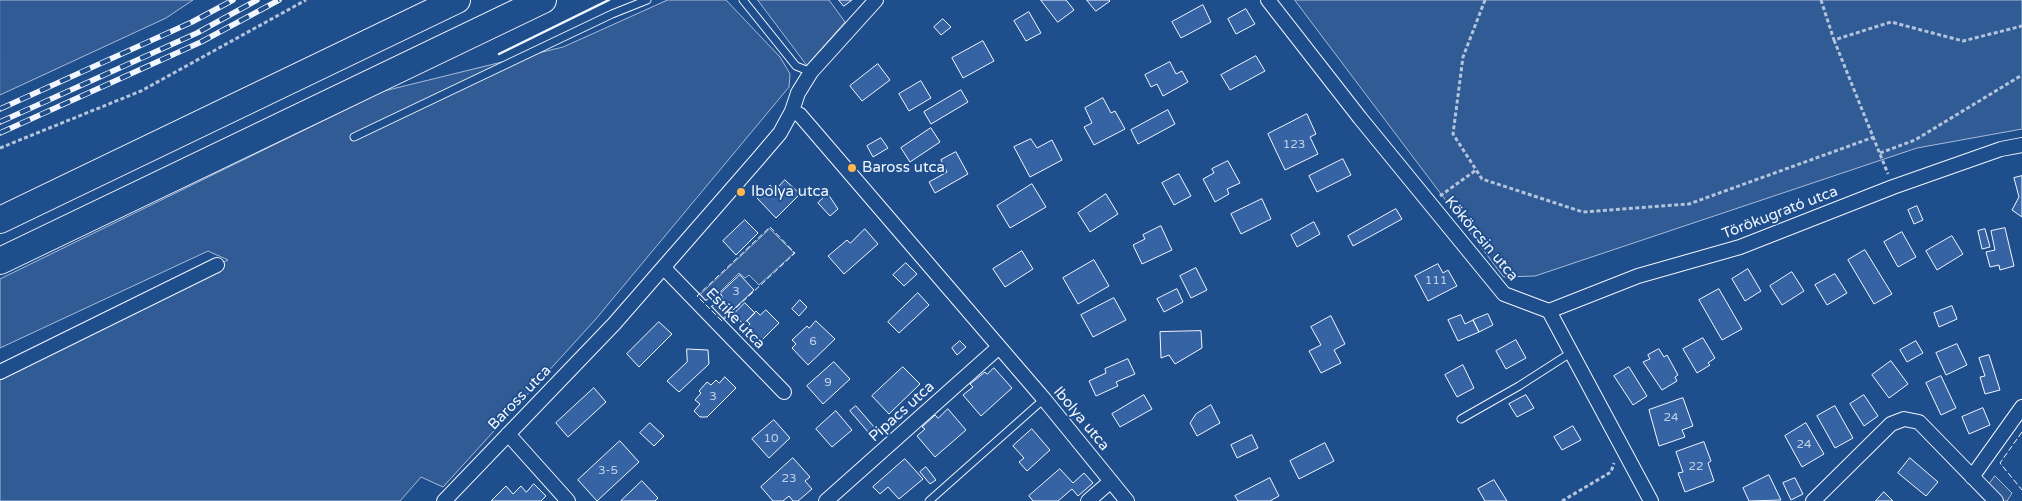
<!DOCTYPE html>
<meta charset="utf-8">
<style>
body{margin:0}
canvas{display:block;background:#1f4e8c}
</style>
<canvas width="2022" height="501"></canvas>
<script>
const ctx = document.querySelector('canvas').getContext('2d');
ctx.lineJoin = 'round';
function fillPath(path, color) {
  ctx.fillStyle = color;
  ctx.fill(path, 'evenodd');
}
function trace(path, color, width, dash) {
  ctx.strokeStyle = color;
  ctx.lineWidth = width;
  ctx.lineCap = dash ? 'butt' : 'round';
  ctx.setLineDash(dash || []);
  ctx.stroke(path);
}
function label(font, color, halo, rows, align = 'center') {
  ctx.font = font + ' "Varela Round",sans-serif';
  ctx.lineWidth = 4;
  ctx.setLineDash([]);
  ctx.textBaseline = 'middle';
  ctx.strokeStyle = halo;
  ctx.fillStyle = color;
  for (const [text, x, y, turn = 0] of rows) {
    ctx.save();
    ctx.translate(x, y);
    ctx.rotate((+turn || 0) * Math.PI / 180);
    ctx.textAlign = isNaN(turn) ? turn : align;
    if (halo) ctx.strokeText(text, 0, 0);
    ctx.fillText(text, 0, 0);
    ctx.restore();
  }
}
const built = new Path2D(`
 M0 0H193L166 18 0 95Z
 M668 0H726L780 57 790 74 789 87 595 320 443 487 421 477 400 501H0V376L228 260 208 251 0 348V279L384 91 563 47Z
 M758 0H829L845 22 807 65Z
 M1295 0H2022V129L1917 148 1535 276 1504 277Z
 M770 229 794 253 759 285 749 275 745 278 739 273 717 295 731 311 722 319 699 296Z
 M1995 476 2012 493 2007 501H1996L1986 489Z`);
const building = new Path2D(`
 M839 0H852L844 6Z
 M1041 0H1066L1074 10 1058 22Z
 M1087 0H1109L1110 1 1096 11Z
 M1203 5 1211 22 1181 38 1172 22Z
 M1246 9 1255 24 1236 34 1228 19Z
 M1029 12 1041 33 1026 41 1014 21Z
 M943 19 951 27 941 35 934 27Z
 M983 41 994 61 963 78 952 58Z
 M1256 56 1265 71 1230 90 1221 75Z
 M1170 62 1176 74 1182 71 1188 82 1163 96 1157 84 1151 87 1145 75Z
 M878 64 890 80 862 101 850 86Z
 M921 81 931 98 909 111 899 94Z
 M961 90 968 102 931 124 924 112Z
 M1103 98 1111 113 1115 111 1125 129 1094 145 1084 127 1092 123 1085 108Z
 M1168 110 1175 124 1138 144 1131 130Z
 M1307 114 1316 134 1310 137 1318 154 1285 170 1268 134Z
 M931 128 940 142 910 162 901 148Z
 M881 138 888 148 873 157 867 146Z
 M1031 139 1037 148 1052 140 1062 160 1030 177 1014 147Z
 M956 152 968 174 935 193 929 182 947 172 941 160Z
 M1343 159 1351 175 1317 192 1309 176Z
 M1228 161 1240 183 1227 189 1229 194 1215 202 1203 179 1214 173 1212 169Z
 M1179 174 1191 196 1174 205 1162 183Z
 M2022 176V217L2012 210 2019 197 2014 178Z
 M785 180 800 194 776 218 757 198 770 185 775 190Z
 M1032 184 1046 207 1010 228 997 206Z
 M828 194 838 209 830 216 818 203Z
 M1106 194 1118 214 1090 232 1078 213Z
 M1262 199 1271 219 1241 234 1231 214Z
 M1917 206 1923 220 1914 224 1908 210Z
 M1396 209 1402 219 1353 246 1348 236Z
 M745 220 758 233 736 255 723 241Z
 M1314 222 1320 234 1297 247 1291 235Z
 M1161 226 1172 250 1142 264 1133 245 1145 239 1143 235Z
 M2005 228 2014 266 2000 270 1999 265 1990 267 1986 252 1995 250 1991 231Z
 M865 229 878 244 844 274 828 256 847 240 850 243Z
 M1985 229 1990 247 1982 249 1978 231Z
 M1902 232 1916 257 1898 267 1884 242Z
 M1952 236 1963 254 1937 270 1926 251Z
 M1865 250 1892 294 1874 304 1848 260Z
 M1022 251 1033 269 1005 287 993 269Z
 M1094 260 1109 286 1078 304 1063 278Z
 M906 263 917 274 904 286 893 275Z
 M1438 264 1443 273 1448 270 1457 286 1428 301 1415 276Z
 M1196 268 1207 290 1191 298 1180 276Z
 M1748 269 1761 291 1745 301 1732 279Z
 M1792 272 1804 291 1782 305 1770 286Z
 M1835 274 1847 293 1827 305 1815 285Z
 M740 275 754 290 733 310 719 295Z
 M1177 289 1183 302 1164 312 1157 299Z
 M1719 289 1742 329 1722 340 1699 300Z
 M918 293 929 305 899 333 888 322Z
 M1114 298 1126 320 1093 337 1081 315Z
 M800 300 807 307 799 316 792 309Z
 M745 303 755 313 743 324 734 314Z
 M1952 306 1957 319 1939 327 1934 313Z
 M766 310 779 323 759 343 745 329 750 324 747 321 756 311 760 315Z
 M1488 314 1493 325 1479 332 1473 320Z
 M1461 315 1465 324 1473 320 1479 332 1458 341 1448 320Z
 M1331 316 1345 344 1334 350 1341 363 1321 373 1309 351 1321 345 1311 327Z
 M816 321 835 339 808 365 792 348 796 344 792 340 807 326 809 328Z
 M659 322 672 334 639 367 627 354Z
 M1201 331 1202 348 1175 364 1169 355 1161 358 1160 332Z
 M1703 338 1715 358 1708 363 1710 365 1697 373 1683 349Z
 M1516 340 1526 358 1506 369 1496 351Z
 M960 341 966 347 957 355 952 348Z
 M1916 341 1923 353 1907 362 1900 350Z
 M1957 344 1967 365 1946 375 1936 353Z
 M687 349 708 350 709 364 679 392 667 381 687 362Z
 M1659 349 1664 357 1667 355 1678 375 1675 377 1677 381 1662 390 1643 362 1650 359 1648 355Z
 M1989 355 2000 390 1985 394 1980 377 1985 376 1979 358Z
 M1128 359 1135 374 1116 382 1118 386 1096 396 1089 381 1106 373 1105 369Z
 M1891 361 1908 384 1889 398 1872 375Z
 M834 362 850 379 823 404 807 386Z
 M1463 365 1474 388 1457 397 1445 375Z
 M903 367 920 384 889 414 872 396Z
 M1629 367 1647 396 1633 405 1614 376Z
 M994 368 1012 388 981 416 963 395 973 387 970 384 985 372 987 374Z
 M1941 376 1956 408 1941 415 1926 383Z
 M725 377 736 388 707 417H700L694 411 700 404 695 400 701 393 699 391 707 382 711 385 716 380 719 383Z
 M594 388 606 402 568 437 556 423Z
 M1144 395 1152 409 1120 427 1112 414Z
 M1526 395 1534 408 1517 417 1509 404Z
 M1864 395 1878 416 1864 426 1850 404Z
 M1683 398 1693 426 1682 430 1685 437 1659 446 1649 410Z
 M1211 405 1220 423 1197 436 1190 423 1196 414Z
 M856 406 875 428 869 433 850 411Z
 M1835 406 1853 438 1835 448 1817 416Z
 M1983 408 1990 425 1969 434 1962 417Z
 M948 409 966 430 935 457 917 436 925 429 922 427 935 415 938 418Z
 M836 411 852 430 832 447 816 429Z
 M774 420 790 438 769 458 752 439Z
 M650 423 664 436 654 446 640 433Z
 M1806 423 1824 454 1802 467 1785 436Z
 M1573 426 1581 440 1562 450 1554 437Z
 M1032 429 1050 450 1027 471 1019 462 1024 458 1013 446Z
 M1252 435 1258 448 1237 458 1231 445Z
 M620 441 639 462 597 501 578 480Z
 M1704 442 1711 461 1708 463 1714 481 1685 492 1678 473 1683 472 1676 452Z
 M1325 443 1334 461 1299 479 1290 461Z
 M793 458 810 477 805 481 812 489 798 501H793L789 496 783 501H773L761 487Z
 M1910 458 1938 482 1926 496 1898 473Z
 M905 459 923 479 899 499 888 487 880 494 873 487Z
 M926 467 936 480 930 484 920 472Z
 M1060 469 1073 483 1084 473 1093 483 1078 496 1072 489 1058 501H1033L1029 496Z
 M1769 475 1781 500 1749 501 1743 488Z
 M1270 478 1279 496 1270 501H1238L1235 496Z
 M1795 478 1803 494 1791 500 1783 483Z
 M1494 480 1507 501H1485L1478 489Z
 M642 481 658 498 655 501H621Z
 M534 484 546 496 541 501H491L506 486 513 494 521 486 526 492Z
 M1884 492 1893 501H1876Z`);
const path = new Path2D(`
 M1485 0 1463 57 1453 134 1482 179 1583 212 1689 204 1874 137
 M1821 0 1834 40 1891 22 1963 41 2022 26
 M1834 40 1888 174
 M0 148 141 91 306 0
 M1880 153 1915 140 2022 75
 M1440 196 1476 170
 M1562 501 1611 472 1614 463`);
const lane = new Path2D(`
 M743 0 796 66 811 72
 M354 137 612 14 647 0
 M702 308 718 297
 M1461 419 1519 386 1572 352
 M929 501 1044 399`);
const street = new Path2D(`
 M1268 0 1360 118 1504 294 1549 311 1651 501
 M792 111 800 115 1044 399 1127 501
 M664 268 784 392
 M1549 311 1638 276 1740 247 1893 187 2001 149 2022 145
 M0 372 217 265
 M508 434 568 501
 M1972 477 2022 407
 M444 501 614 324 757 160 780 133 792 111 798 93 811 72 876 0
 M826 501 999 347
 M1088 501 1111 481
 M1813 501 1891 424 1904 419 1919 422 1996 501`);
const highway = new Path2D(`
 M0 220 457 0
 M0 261 543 0`);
const rail = new Path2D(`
 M0 109 192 22 233 0
 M0 122 197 33 257 0
 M0 133 201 42 279 0`);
const fence = new Path2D(`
 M770 227 795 253 722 321 697 296Z
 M2022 432 2000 463 2022 490`);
const wall = new Path2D(`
 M499 54 609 0`);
const markers = [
 [852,168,5,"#ffb74d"],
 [741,192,5,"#ffb74d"]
];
const numberNames = [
 ["123",1294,145],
 ["111",1436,281],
 ["3",736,292],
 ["6",813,342],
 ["9",828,383],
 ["3",713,397],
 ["24",1671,418],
 ["10",771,439],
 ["24",1804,445],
 ["22",1696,467],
 ["3-5",608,471],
 ["23",789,479]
];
const poiNames = [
 ["Baross utca",862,168],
 ["Ibolya utca",751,192]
];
const streetNames = [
 ["Törökugrató utca",1780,213,-21],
 ["Kökörcsin utca",1481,239,50],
 ["Estike utca",735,319,46],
 ["Baross utca",520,398,-46],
 ["Pipacs utca",902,412,-42],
 ["Ibolya utca",1081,419,50]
];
fillPath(built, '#305b95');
trace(built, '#a8bbd7', 1);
fillPath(building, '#3563a3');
trace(building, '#f2f6ff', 1);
trace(lane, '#f2f6ff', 9);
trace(street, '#f2f6ff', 16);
trace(highway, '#f2f6ff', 28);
trace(path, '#b3c4dc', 3, [4, 2.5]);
trace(lane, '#1f4e8c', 7);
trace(street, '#1f4e8c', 14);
trace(highway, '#1f4e8c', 26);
trace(rail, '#f2f6ff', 5.5);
trace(rail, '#1f4e8c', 4, [11]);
trace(fence, '#f2f6ff', 1, [6, 2.5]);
trace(wall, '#f2f6ff', 2.5);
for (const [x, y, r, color] of markers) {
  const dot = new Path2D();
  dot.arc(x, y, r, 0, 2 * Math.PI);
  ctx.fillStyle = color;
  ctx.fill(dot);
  trace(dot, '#1f4e8c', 2);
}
label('12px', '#c3d1e8', null, numberNames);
label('15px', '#f2f6ff', '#1f4e8c', poiNames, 'left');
label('15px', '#f2f6ff', '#1f4e8c', streetNames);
</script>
